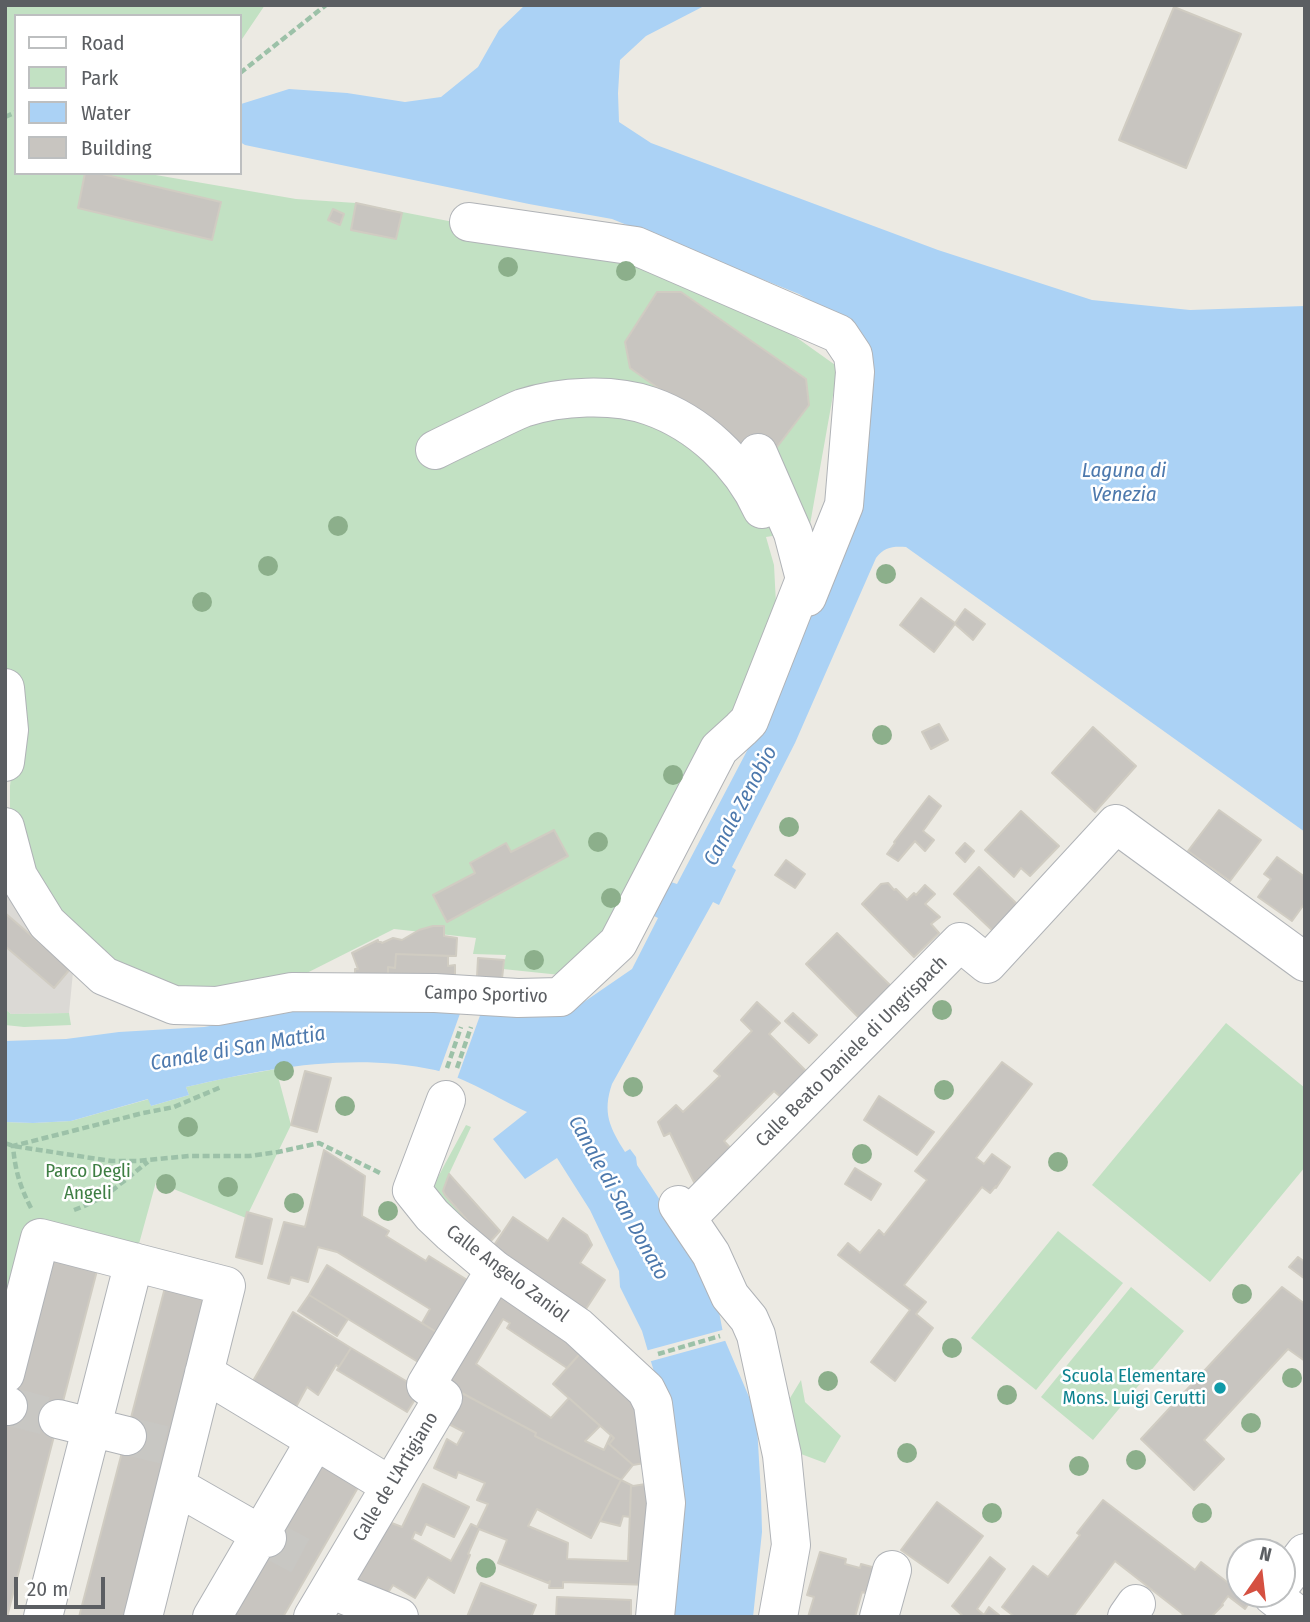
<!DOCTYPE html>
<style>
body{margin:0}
#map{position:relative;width:1310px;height:1622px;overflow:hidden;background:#eceae3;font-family:"Fira Sans Condensed",sans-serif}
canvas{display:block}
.frame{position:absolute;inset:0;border:7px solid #5b5e62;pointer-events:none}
.legend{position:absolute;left:14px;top:14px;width:228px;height:161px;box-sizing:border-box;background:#fff;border:2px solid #bdbfc0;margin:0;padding:9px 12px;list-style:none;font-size:21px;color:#5b5e62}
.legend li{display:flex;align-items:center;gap:14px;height:35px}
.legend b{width:35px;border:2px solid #bdbfc0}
.north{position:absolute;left:1226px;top:1538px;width:70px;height:70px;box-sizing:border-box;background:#fff;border:2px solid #bdbfc0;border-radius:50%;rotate:14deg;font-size:19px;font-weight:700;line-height:28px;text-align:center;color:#5b5e62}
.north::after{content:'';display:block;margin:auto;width:24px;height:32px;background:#d55041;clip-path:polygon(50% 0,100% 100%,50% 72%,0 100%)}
.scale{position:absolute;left:14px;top:1577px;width:91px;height:32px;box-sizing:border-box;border:4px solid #5b5e62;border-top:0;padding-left:9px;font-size:21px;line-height:24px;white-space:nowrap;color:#5b5e62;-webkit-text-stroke:5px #fff;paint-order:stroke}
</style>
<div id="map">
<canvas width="1310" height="1622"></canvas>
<div class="frame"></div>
<ul class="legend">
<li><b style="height:9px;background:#fff"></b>Road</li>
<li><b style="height:19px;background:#c2e1c3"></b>Park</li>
<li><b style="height:19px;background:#abd2f5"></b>Water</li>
<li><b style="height:19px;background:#c8c5c0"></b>Building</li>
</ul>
<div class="north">N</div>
<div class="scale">20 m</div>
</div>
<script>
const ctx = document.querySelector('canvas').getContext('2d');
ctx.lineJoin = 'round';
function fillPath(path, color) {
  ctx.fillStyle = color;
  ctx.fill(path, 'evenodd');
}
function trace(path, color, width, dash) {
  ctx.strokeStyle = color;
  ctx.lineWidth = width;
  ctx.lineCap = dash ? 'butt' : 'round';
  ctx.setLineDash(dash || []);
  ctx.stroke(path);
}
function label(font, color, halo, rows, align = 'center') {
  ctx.font = font + ' "Fira Sans Condensed",sans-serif';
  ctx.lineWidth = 5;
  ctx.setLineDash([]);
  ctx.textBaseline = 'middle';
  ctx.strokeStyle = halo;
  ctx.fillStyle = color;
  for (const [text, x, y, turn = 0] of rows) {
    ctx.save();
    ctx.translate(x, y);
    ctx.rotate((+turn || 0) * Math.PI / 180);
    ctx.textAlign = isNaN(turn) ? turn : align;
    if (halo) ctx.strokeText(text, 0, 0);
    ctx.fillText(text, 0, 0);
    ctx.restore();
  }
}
const industrial = new Path2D(`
 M5 889 74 962 69 1013 11 1014 5 1009Z`);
const green = new Path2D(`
 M5 5H265L240 42V16H16V173H144L296 199 356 203 664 263 720 283 838 367 809 530 766 537 774 565 776 604 766 649 609 936 570 976 503 969 506 955 473 954 476 938 394 929 285 984 217 997 127 976 56 919 10 823V786L15 742 5 673Z
 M5 1009 11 1014 69 1013 71 1025 24 1027 5 1025Z
 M1226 1023 1305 1088V1167L1210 1282 1092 1185Z
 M276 1069 291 1125 246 1218 156 1182 134 1262 30 1233 5 1328V1122L33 1123 71 1121 149 1099 151 1106 189 1095 186 1087 226 1078Z
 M466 1125 471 1127 449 1174 443 1191 488 1244 432 1188Z
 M1058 1231 1123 1283 1036 1390 971 1338Z
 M1131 1287 1184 1331 1093 1440 1041 1397Z
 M801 1380 805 1402 841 1436 825 1463 801 1454 787 1403Z`);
const water = new Path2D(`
 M525 5H706L646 36 620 60 618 93 619 122 651 143 938 250 1092 300 1190 310 1305 306V832L906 547C893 546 884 547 876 558L795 743 732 867 736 870 719 905 713 902 612 1084C602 1113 610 1128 625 1152L630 1149 636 1157 637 1165 677 1226 716 1296 724 1338 752 1404 757 1426 761 1494 762 1532 753 1617H663L657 1382 642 1331 620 1287 619 1271 590 1210 557 1158 525 1179 493 1139 527 1112C499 1099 464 1077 435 1070 353 1052 266 1068 186 1087L189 1095 151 1106 148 1099 71 1121 33 1123 5 1122V1041L66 1039 119 1032 204 1027 292 1012 329 1010 484 1011 565 1015 632 969 658 918 654 916 671 882 677 884 760 726 844 519 853 326 799 294 612 219 529 204 245 145 240 142V107L241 104 289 89 347 93 405 102 441 97 478 67 499 30Z`);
const pier = new Path2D(`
 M462 1008 482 1010 457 1079 439 1072Z
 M726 1329 728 1340 648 1362 645 1351Z`);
const building = new Path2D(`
 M1174 7 1241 34 1186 168 1119 140Z
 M85 173H98L221 202 212 240 78 208Z
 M356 203 402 213 396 239 351 230Z
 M333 209 344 214 340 225 328 220Z
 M657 292H681L806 379 809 405 774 451 752 455 630 368 625 342Z
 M921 598 955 623 965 609 985 624 973 640 955 624 934 652 900 625Z
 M939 724 948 740 931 749 922 732Z
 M1093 727 1136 766 1095 812 1052 773Z
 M929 796 941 806 923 831 934 840 925 851 915 841 898 861 887 854 895 843 894 842Z
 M1219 810 1261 840 1230 881 1188 851Z
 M1021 811 1059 846 1030 876 1021 868 1014 877 985 850Z
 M554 830 568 856 447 922 433 895 475 873 470 863 506 843 511 852Z
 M965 843 974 851 965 862 956 853Z
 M1277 857 1305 877V903L1292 921 1258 897 1271 879 1264 874Z
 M786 860 805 874 795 888 775 875Z
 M979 867 1018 905 994 932 954 894Z
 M888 883 894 890 896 889 907 900 914 893 916 895 925 885 935 894 925 904 940 917 931 924 939 933 914 957 862 904 881 884Z
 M5 913 70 969 54 988 5 946Z
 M433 926H444V936L457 938 456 956 396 954 395 968 388 967V978L355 980V969H358L352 953 378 940V942H381L382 943 393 938 402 940 419 930Z
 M837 933 895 990 863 1022 806 964Z
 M396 954 448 956V966L455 965V976L388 974V967L395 968Z
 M478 958 504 960 502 979 477 977Z
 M757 1002 780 1023 769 1034 810 1075 784 1100 774 1091 724 1141 734 1152 716 1169 694 1182 670 1133 664 1136 658 1122 676 1105 683 1112 720 1076 714 1071 752 1031 741 1020Z
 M793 1013 817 1035 809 1043 785 1021Z
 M1002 1062 1032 1084 976 1158 984 1164 992 1154 1010 1167 996 1188V1186L990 1193 982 1187 904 1285 926 1302 916 1314 933 1328 895 1381 871 1362 910 1310 838 1255 848 1243 860 1253 879 1230 884 1235 927 1180 915 1171Z
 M305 1071 331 1078 317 1132 291 1125Z
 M879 1096 934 1132 917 1155 864 1120Z
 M324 1150 365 1176 362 1216 389 1231 386 1236 426 1261 429 1256 472 1283 441 1335 422 1323 430 1309 337 1252 318 1247 308 1282 291 1277 289 1284 268 1278 284 1222 305 1227Z
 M855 1168 881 1184 871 1200 845 1184Z
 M449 1174 500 1231 488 1244 445 1195 443 1191 444 1188Z
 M247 1212 272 1219 262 1264 236 1257Z
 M513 1217 548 1241 563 1218 587 1235 592 1245 580 1263 605 1280 582 1315 490 1251Z
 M50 1246 100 1259 7 1617H5V1417Z
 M1298 1257 1305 1262V1279L1289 1267Z
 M327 1265 441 1335 423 1365 309 1295Z
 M168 1276 220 1289 134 1617H79Z
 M1282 1287 1305 1304V1361L1288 1349 1204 1440 1224 1459 1194 1490 1141 1439Z
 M497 1288 585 1348 567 1368 507 1328 510 1323 503 1319 476 1364 551 1418 569 1398 600 1426 585 1441 604 1450 611 1435 614 1438 609 1444 633 1465 621 1480 535 1436 536 1433 460 1392 439 1383Z
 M309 1295 348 1319 337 1336 298 1311Z
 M293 1312 351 1348 339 1367 336 1365 318 1395 307 1387 296 1407 253 1381Z
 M351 1348 421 1390 407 1412 337 1370Z
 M585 1348 647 1404 656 1461 633 1465 609 1444 614 1438 553 1384Z
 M460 1392 536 1433 535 1436 621 1480 591 1538 537 1509 528 1526 568 1543 567 1559 628 1561 631 1485 633 1486 659 1482 649 1585 563 1582V1588H549L550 1581 548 1583 498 1563 507 1540 479 1529 468 1554 470 1555 454 1593 428 1577 415 1598 393 1585 384 1599 354 1581 389 1522 402 1527 423 1484 469 1507 454 1537 426 1524 421 1535 415 1532 412 1539 451 1561 471 1524 477 1527 488 1504 477 1500 485 1483 458 1472 456 1478 434 1468 447 1439 457 1445 464 1432 443 1421Z
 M314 1457 360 1484 283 1617H221Z
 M621 1480 631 1485 630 1517 623 1516 620 1526 600 1521Z
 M1103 1500 1195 1570 1201 1562 1240 1592V1594H1243L1251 1600 1245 1609 1228 1596 1222 1604 1223 1605 1211 1617H1181L1183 1614 1115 1561 1073 1617H1015L1002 1607 1033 1566 1048 1577 1080 1535 1077 1533Z
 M937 1502 983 1536 948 1583 901 1550Z
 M820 1552 846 1559 845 1564 860 1568 861 1564 883 1570 876 1596 862 1592 855 1617H808L814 1597 807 1595Z
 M990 1557 1005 1569 977 1609 984 1615 989 1607 999 1615 998 1617H964L952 1606Z
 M481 1583 536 1605 531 1617H467Z
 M557 1597 631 1600V1617H556Z`);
const minorTunnel = new Path2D(`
 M8 1406 58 1419
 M127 1436 178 1448
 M267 1538 314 1563`);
const path = new Path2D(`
 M240 73 326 5
 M5 117 16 112
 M447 1068 461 1027
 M457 1068 471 1027
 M5 1143 13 1146 111 1161H137L189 1156H249L278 1152 319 1143 382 1174
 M31 1208C20 1187 15 1170 13 1146L143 1113 174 1107 221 1087
 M74 1210C90 1204 107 1196 120 1184 130 1177 138 1169 148 1162
 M658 1354 720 1336`);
const minor = new Path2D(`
 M469 222 636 246 839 334 853 355 855 372 844 505 807 597
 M435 450C455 440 474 431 493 422 503 417 513 412 523 408 560 396 613 393 650 406 699 423 741 463 762 509
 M5 688 9 730 5 762
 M5 827 18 876 47 923 104 976 174 1005 217 1006 292 992 435 993 518 998 560 997 618 943 719 749 741 729 749 721 805 579 793 533 758 453
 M446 1100 412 1190 432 1215 451 1233 495 1270 578 1327 646 1390 653 1404 666 1503 655 1617
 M678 1205 711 1254 730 1296 749 1319 756 1335 782 1455 791 1545 778 1617
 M687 1218 960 942 987 964 1116 824 1305 962
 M204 1373 391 1486
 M5 1374 40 1238 226 1286 143 1617
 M5 1405 8 1406
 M58 1419 127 1436
 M176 1486 267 1538
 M1282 1583 1305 1553
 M330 1589 399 1617
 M1273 1596 1300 1617
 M43 1617 134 1262
 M212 1617 315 1441
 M313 1617 443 1398 426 1385 495 1270
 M879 1617 892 1570
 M1127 1617 1136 1604`);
const trees = [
 [508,267],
 [626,271],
 [338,526],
 [268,566],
 [886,574],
 [202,602],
 [882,735],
 [673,775],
 [789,827],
 [598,842],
 [611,898],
 [534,960],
 [942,1010],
 [284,1071],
 [633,1087],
 [944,1090],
 [345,1106],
 [188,1127],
 [862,1154],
 [1058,1162],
 [166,1184],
 [228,1187],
 [294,1203],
 [388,1211],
 [1242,1294],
 [952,1348],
 [1292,1378],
 [828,1381],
 [1007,1395],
 [1251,1423],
 [907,1453],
 [1136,1460],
 [1079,1466],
 [992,1513],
 [1202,1513],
 [486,1568]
];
const markers = [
 [1220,1388,7,"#0f9aa8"]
];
const streetNames = [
 ["Campo Sportivo",486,995,2],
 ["Calle Beato Daniele di Ungrispach",852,1052,-45],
 ["Calle Angelo Zaniol",507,1274,37],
 ["Calle de L'Artigiano",396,1477,-59]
];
const parkNames = [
 ["Parco Degli",88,1172],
 ["Angeli",88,1194]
];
const cultureNames = [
 ["Scuola Elementare",1206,1377],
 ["Mons. Luigi Cerutti",1206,1399]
];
const waterNames = [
 ["Laguna di",1124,471],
 ["Venezia",1124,495],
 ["Canale Zenobio",741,806,-62],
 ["Canale di San Mattia",238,1049,-10],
 ["Canale di San Donato",618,1198,61]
];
fillPath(industrial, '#dbd9d5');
fillPath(green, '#c2e1c3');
fillPath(water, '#abd2f5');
fillPath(pier, '#eceae3');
fillPath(building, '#c8c5c0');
trace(building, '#d0ccc2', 2);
trace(minorTunnel, '#c8c7c3', 38, [38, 19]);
trace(minor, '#b0b3b7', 40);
trace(path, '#9cc1a8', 4.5, [7, 3.5]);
trace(minor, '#fff', 38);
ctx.fillStyle = '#8caf8b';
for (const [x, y] of trees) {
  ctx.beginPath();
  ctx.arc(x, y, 10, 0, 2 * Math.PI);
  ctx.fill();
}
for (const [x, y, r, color] of markers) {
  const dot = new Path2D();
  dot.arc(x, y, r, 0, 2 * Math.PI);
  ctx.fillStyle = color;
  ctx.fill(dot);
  trace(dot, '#fff', 2.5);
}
label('19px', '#5b5e62', '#fff', streetNames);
label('19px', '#3e7e43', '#fff', parkNames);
label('19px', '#0d838f', '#fff', cultureNames, 'right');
label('italic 21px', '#4d79ad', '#fff', waterNames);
</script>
